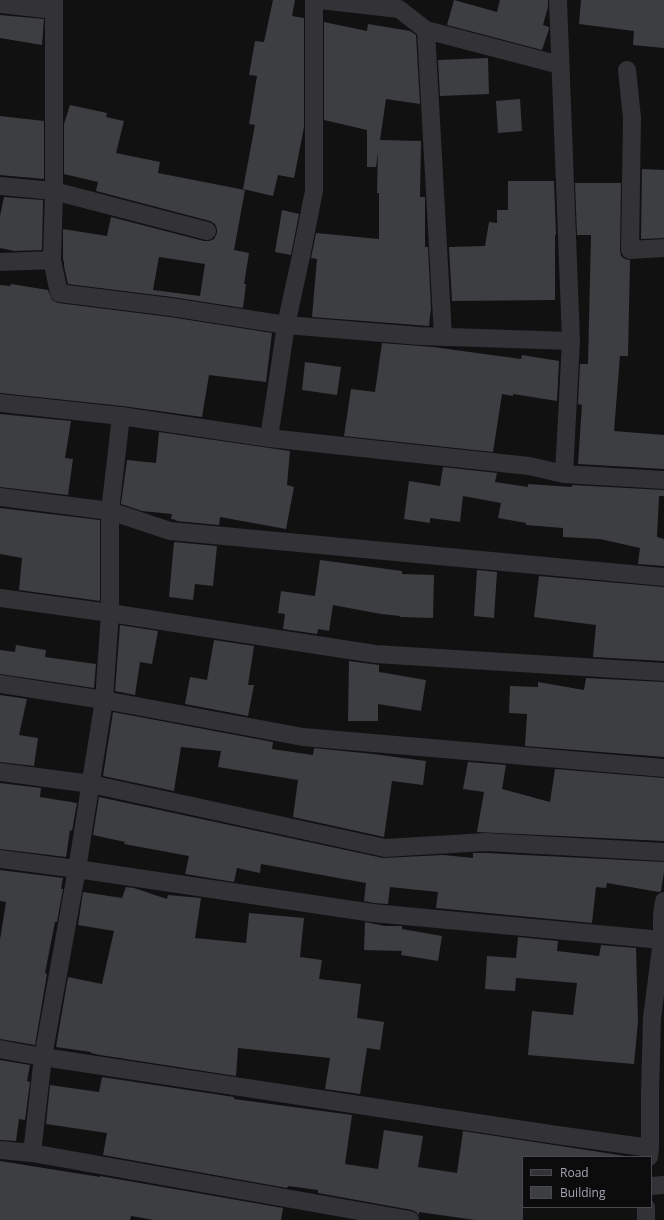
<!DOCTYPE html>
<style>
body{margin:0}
#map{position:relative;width:664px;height:1220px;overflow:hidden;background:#111112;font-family:"Open Sans",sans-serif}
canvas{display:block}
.legend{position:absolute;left:522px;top:1156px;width:130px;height:52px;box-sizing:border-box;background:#0c0c0d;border:1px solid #48494f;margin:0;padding:5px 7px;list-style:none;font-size:12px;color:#a3a5b2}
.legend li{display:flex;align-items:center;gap:8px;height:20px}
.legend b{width:20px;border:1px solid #48494f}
</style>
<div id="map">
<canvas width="664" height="1220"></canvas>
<ul class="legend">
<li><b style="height:5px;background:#323237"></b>Road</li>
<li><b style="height:11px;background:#3d3e42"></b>Building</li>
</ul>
</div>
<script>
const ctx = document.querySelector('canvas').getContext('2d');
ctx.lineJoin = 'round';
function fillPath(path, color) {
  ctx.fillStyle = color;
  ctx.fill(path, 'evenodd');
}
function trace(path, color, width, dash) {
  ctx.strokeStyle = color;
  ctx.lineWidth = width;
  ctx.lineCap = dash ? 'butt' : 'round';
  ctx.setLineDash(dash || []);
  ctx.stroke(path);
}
const building = new Path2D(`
 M273 0H295L292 16 304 18V127L294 178 278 175 273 196 243 189 255 125 249 124 257 76 249 75 255 41 264 42Z
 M454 0 497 12 500 0H548V7L543 25 549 27V29L542 50 447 25Z
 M581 0H664V48L633 45 634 31 579 24Z
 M0 15 44 19 42 45 0 38Z
 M324 22 367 31 368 24 410 31 416 35 420 104 386 99 380 140 421 141 420 197H425V247H428L431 308 429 326 312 317 317 259 311 258 316 233 379 239V193H377L378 153 376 167H367V130L324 120Z
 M488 58 489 94 440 96 438 60Z
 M520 99 522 131 498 133 496 101Z
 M70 105 107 113 106 117 124 121 116 153 160 162 158 173 245 190 234 250 249 253 244 284H246L243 308 172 297 68 284 64 266V262L63 259V229L107 236 111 217 204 241H209L214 239 217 233V229L215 224 210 221 96 191 98 182 64 174V124ZM159 257 205 264 200 296 153 290Z
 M0 116 44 121V179L0 175Z
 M642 169 664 170V238L641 239Z
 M508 181H554L556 235H555V300L452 301 449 247 485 246 489 222 497 223V210H508Z
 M575 183H621L620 250 621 256 625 259 630 260 628 356H620L614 431 664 435V469L578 464 582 405 578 404 580 364H588L591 235H577Z
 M4 197 43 200 42 250 14 251 0 248V216Z
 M282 210 299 214 291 255 275 252Z
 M11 284 48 290 52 300 58 303 170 317 272 333 266 382 209 375 202 417 122 406 0 393V285L10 286Z
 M382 343 433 347 521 359 522 355 559 361 557 401 513 394V396L502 394 493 452 344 436 351 389 375 392Z
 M305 362 341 367 337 395 302 390Z
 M0 414 71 421 65 458 73 459 68 495 0 487Z
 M159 432 290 451 287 485 294 487 286 529 220 517 219 525 176 521 177 520 171 519 172 514 142 511 121 504 127 460 156 463Z
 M443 467 497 473 495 482 528 487V484L572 487V485L664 490V496H659L657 537 664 539V566L638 564 640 548 600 539 563 537V528L526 525V523L498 518 501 503 463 496 460 522 430 518V523L404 519 409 481 440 486Z
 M0 508 100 520V601L19 590 22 558 0 554Z
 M174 542 217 546 213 586 195 584 193 600 169 597Z
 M320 560 402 571V574L434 575 433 618 400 617V616L381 614 333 605 329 631 318 629 317 634 283 629 285 614 278 613 281 591 315 596Z
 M477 570 497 572 494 618 474 616Z
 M539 576 664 587V661L593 657 596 625 534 617Z
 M120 625 158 631 152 664 140 662 135 695 115 691Z
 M214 640 254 646 248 685H254L248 716 185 704 190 677 207 680Z
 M16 645 46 650 45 657 96 664 94 688 0 674V650L15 652Z
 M349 661 379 665V672L426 680 421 711 378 704V721H348Z
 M586 678 664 682V757L525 746 527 714 509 713 510 686 538 687V682L584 690Z
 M0 695 27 699 19 735 38 738 34 766 0 762Z
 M113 712 273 742 272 749 313 755 314 748 373 754 426 761 423 785 392 781 384 837 293 817 298 780 218 767 221 751 181 747 174 791 103 776Z
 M468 762 506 765 502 789 550 802 555 769 664 778V841L477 832 484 792 463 789Z
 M0 783 41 788 40 797 77 803 72 831 70 830 66 857 0 849Z
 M99 797 383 858 443 855 473 858V853H486L664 862V872L661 891 659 892 607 883 606 888 596 887 592 923 436 908 438 892 390 887 388 904 374 903 364 901 366 883 261 864 260 873 237 868 234 882 185 874 189 856 124 844 125 842 93 835Z
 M0 870 63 878 61 889H63L57 922H55L45 973 47 974 35 1045 0 1039V940L6 902 0 901Z
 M126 887 134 888 167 899 168 895 201 898 195 938 246 943 249 913 304 918 300 957 322 960 319 979 361 984 357 1018 384 1022 380 1050 367 1048 360 1094 325 1089 330 1058 238 1048 236 1076 100 1055 91 1053V1052L56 1047 68 977 102 984 114 931 78 925 83 892 122 898Z
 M365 922 385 926H402V929L442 936 438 961 401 955 402 951 364 950Z
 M518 937 558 941 557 951 599 956 601 945 636 948 638 1021 634 1064 528 1055 532 1011 573 1015 577 983 516 978 515 991 485 989 487 956 516 958Z
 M0 1060 30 1065 27 1081 30 1082 25 1120 19 1119 16 1141 0 1140Z
 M102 1077 234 1097V1099L352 1115 345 1164 378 1169 384 1130 423 1136 418 1167 457 1173 463 1131 632 1157H523V1220H475L419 1212V1215L416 1212 412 1210 318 1193V1190L288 1186 287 1188 103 1155 107 1133 46 1124 50 1085 99 1092Z
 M0 1161 100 1177V1176L283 1208 281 1220H154L131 1216 130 1220H0Z`);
const minor = new Path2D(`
 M320 0 399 9 426 30 560 65
 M558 0 571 341 564 474
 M0 4 53 10
 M426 30 443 337
 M627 70 632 118 630 250 664 248
 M0 186 54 191 207 231
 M52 260 54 191V0
 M0 262 52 260 59 293 171 307 286 325 420 336 571 341
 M0 403 121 416 269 438 529 466 564 474 664 480
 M269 438 286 325 301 256 314 191V0
 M0 497 110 511 170 531 664 577
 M0 598 110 613 375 654 664 672
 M0 684 104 700 303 737 664 768
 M0 772 91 784 385 848 486 842 664 852
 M0 859 77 869 373 913 662 940
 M0 1049 43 1057 550 1134 650 1148
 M0 1150 32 1153 410 1220
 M32 1153 43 1057 77 869 104 700 110 613V511L121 416
 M649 1157 650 1148V1093L652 1018 662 940V915L664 901
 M651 1186 664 1185
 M646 1207V1220`);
fillPath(building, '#3d3e42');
trace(minor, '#323237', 18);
</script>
